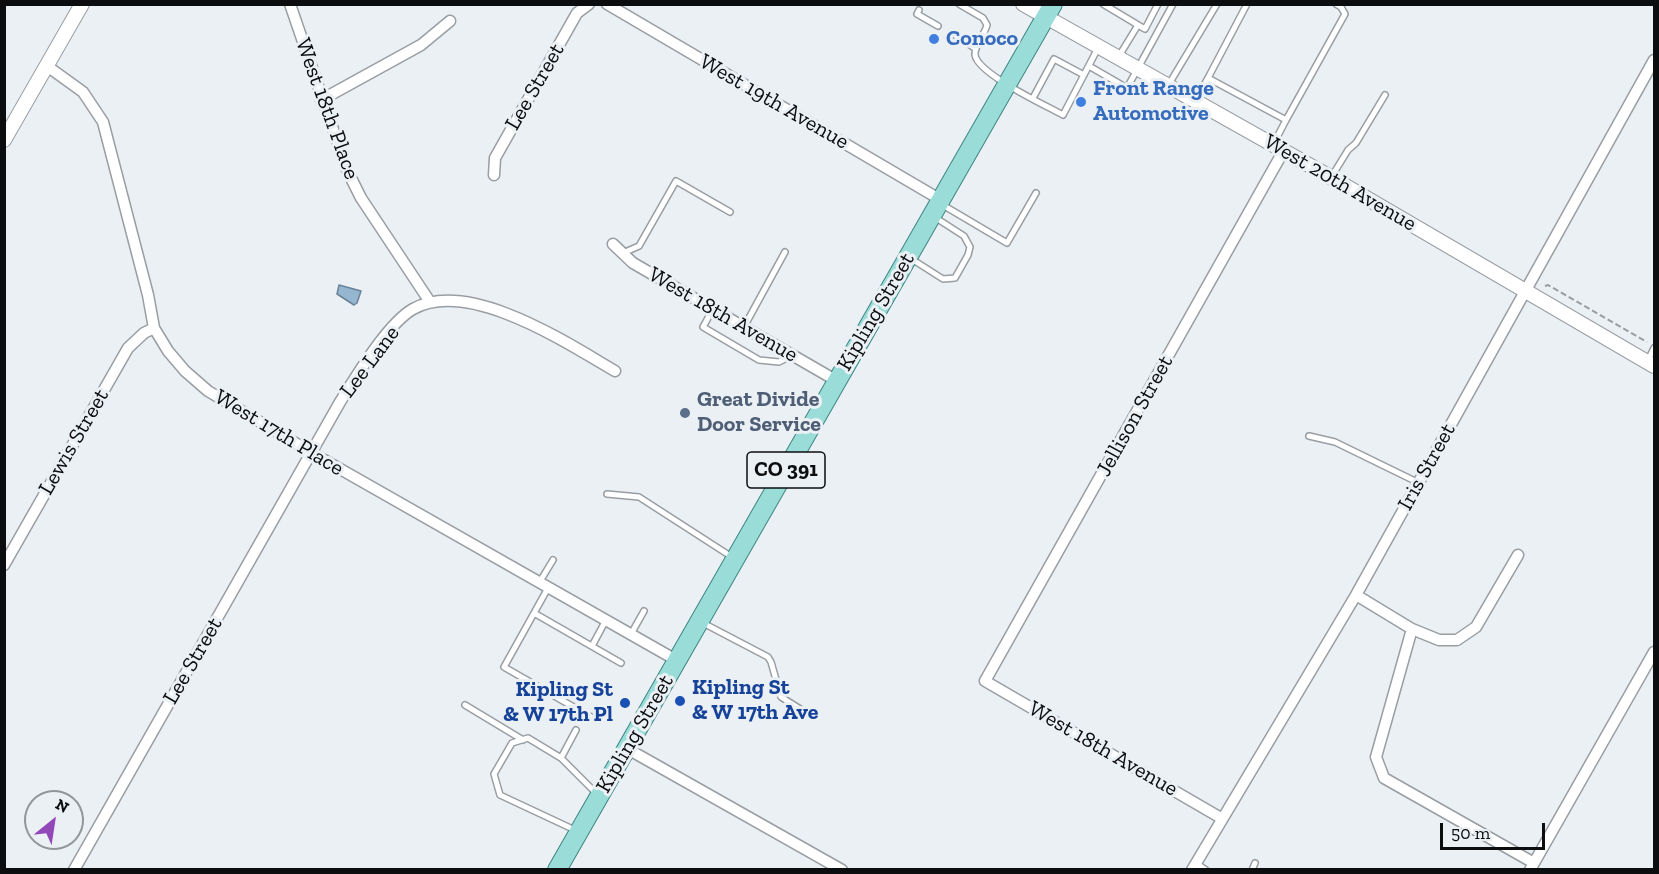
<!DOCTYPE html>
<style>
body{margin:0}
#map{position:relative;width:1659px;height:874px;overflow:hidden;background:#ebf0f5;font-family:"Zilla Slab",serif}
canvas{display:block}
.frame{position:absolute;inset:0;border:6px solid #0c0d0f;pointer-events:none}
.north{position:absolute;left:24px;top:790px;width:60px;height:60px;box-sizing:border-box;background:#ebf0f5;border:2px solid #929599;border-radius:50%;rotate:30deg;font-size:16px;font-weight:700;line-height:24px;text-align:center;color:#0c0d0f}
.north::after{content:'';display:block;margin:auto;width:21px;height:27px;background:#9348ba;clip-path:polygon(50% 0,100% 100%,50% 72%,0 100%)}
.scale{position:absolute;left:1440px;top:823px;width:105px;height:27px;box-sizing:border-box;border:3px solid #0c0d0f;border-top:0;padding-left:8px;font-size:18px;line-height:21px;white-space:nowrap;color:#0c0d0f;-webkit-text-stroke:4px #ebf0f5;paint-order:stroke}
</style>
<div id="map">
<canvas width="1659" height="874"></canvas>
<div class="frame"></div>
<div class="north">N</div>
<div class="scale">50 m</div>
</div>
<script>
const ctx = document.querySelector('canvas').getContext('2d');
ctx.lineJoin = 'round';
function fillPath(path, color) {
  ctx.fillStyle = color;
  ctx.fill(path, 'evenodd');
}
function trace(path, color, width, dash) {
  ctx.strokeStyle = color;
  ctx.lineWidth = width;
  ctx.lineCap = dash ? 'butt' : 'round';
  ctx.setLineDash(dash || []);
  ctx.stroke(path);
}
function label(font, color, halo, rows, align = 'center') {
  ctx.font = font + ' "Zilla Slab",serif';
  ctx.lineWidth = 6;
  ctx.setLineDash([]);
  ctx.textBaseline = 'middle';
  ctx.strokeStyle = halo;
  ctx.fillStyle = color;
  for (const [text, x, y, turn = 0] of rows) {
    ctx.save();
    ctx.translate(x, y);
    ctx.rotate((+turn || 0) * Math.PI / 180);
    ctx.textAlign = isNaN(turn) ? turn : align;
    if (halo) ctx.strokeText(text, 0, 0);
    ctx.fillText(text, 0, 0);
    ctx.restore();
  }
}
const water = new Path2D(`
 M339 285 361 291 357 303 354 305 337 294Z`);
const path = new Path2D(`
 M1545 286 1548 285 1647 342`);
const service = new Path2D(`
 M959 4 983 18 987 25C985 34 974 45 975 55 978 74 1045 105 1063 115L1098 48
 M1103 4 1138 25 1119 56
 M919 10 917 14 938 26
 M1138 25 1145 29 1158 4
 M956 36 976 49
 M1089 66 1127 88 1173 4
 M1208 78 1247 4
 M1169 84 1217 4
 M1033 98 1054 59 1084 75
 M1195 101 1208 78 1286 120 1274 143
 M1286 120 1345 14 1341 7 1336 4
 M1332 176 1348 150 1356 143 1385 95
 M941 204 1007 243 1036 193
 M623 253 639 246 676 181 730 212
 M910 258 943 279 955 278 968 255 970 247 964 236 936 218
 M713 309 703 327 759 360 779 362 792 355
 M744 327 785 252
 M1648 360 1654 348
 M1309 436 1335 442 1419 483
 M607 494 639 497 732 557
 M539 583 553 560
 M548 588 504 667 591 717
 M534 613 621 663
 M703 623 768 657 771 662 781 697 813 717
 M631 634 644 611
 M592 646 606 620
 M465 705 523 740
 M561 758 576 730
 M577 831 500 795 494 774 512 743 528 738 561 758 597 794
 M1196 863 1206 870
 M1252 870 1255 863`);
const minor = new Path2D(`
 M290 4 347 170 361 198 430 302
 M607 4 941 200
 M47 66 83 92 103 122 148 295 154 328 168 351 185 371 208 391 312 453 676 660
 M321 100 421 45 450 21
 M494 175 495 158 577 13 589 4
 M613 244 633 263 837 381
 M4 565 128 348 144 333 154 328
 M1356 595 1412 629 1439 640H1457L1476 627 1518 555
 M1412 629 1376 757 1384 778 1534 863
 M626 748 842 870
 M1221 818 985 681 1284 150
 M74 870 340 402C356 377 387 324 413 309 469 278 567 343 615 371
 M1192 870 1356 595 1654 60
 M1530 870 1654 652`);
const tertiary = new Path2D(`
 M1023 4 1332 178 1654 366
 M4 140 82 4`);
const primary = new Path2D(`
 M557 870 1053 4`);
const markers = [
 [934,39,6,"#3f7fe0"],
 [1081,102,6,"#3f7fe0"],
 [685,413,6,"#5c6f8a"],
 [680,701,6,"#1a4fb4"],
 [625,703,6,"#1a4fb4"]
];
const shields = [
 [786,470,78]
];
const shieldNames = [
 ["CO 391",786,470]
];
const shopNames = [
 ["Conoco",946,39],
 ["Front Range",1093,89],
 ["Automotive",1093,114]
];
const streetNames = [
 ["Lee Street",535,87,-60],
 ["West 19th Avenue",774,102,30],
 ["West 18th Place",327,109,70],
 ["West 20th Avenue",1340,183,30],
 ["Kipling Street",876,312,-60],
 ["West 18th Avenue",723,315,30],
 ["Lee Lane",370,362,-53],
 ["Jellison Street",1135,416,-61],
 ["West 17th Place",279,433,31],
 ["Lewis Street",74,442,-60],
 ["Iris Street",1427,467,-61],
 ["Lee Street",193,661,-60],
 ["Kipling Street",635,734,-60],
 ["West 18th Avenue",1103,749,30]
];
const serviceNames = [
 ["Great Divide",697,400],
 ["Door Service",697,425]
];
const transitNames = [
 ["Kipling St",692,688],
 ["& W 17th Ave",692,713],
 ["Kipling St",613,690,"right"],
 ["& W 17th Pl",613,715,"right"]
];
fillPath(water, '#94b6d0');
trace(water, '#6b8396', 1.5);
trace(service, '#999ea3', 8);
trace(minor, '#999ea3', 13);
trace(tertiary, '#999ea3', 16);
trace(primary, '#3c8581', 20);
trace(path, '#9a9da1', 2, [6, 3]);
trace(service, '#fff', 5);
trace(minor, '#fff', 10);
trace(tertiary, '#fff', 14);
trace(primary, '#9addd8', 18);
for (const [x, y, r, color] of markers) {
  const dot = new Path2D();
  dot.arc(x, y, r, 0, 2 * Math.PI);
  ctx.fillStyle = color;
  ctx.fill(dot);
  trace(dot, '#ebf0f5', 2);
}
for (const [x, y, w] of shields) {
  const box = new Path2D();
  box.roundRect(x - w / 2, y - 18, w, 36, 4.5);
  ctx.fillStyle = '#ebf0f5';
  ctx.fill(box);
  trace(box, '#0c0d0f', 1.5);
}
label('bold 21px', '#0c0d0f', null, shieldNames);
label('bold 22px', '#366cbe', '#ebf0f5', shopNames, 'left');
label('22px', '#0c0d0f', '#ebf0f5', streetNames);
label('bold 22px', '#4e5e75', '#ebf0f5', serviceNames, 'left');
label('bold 22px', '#164399', '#ebf0f5', transitNames, 'left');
</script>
